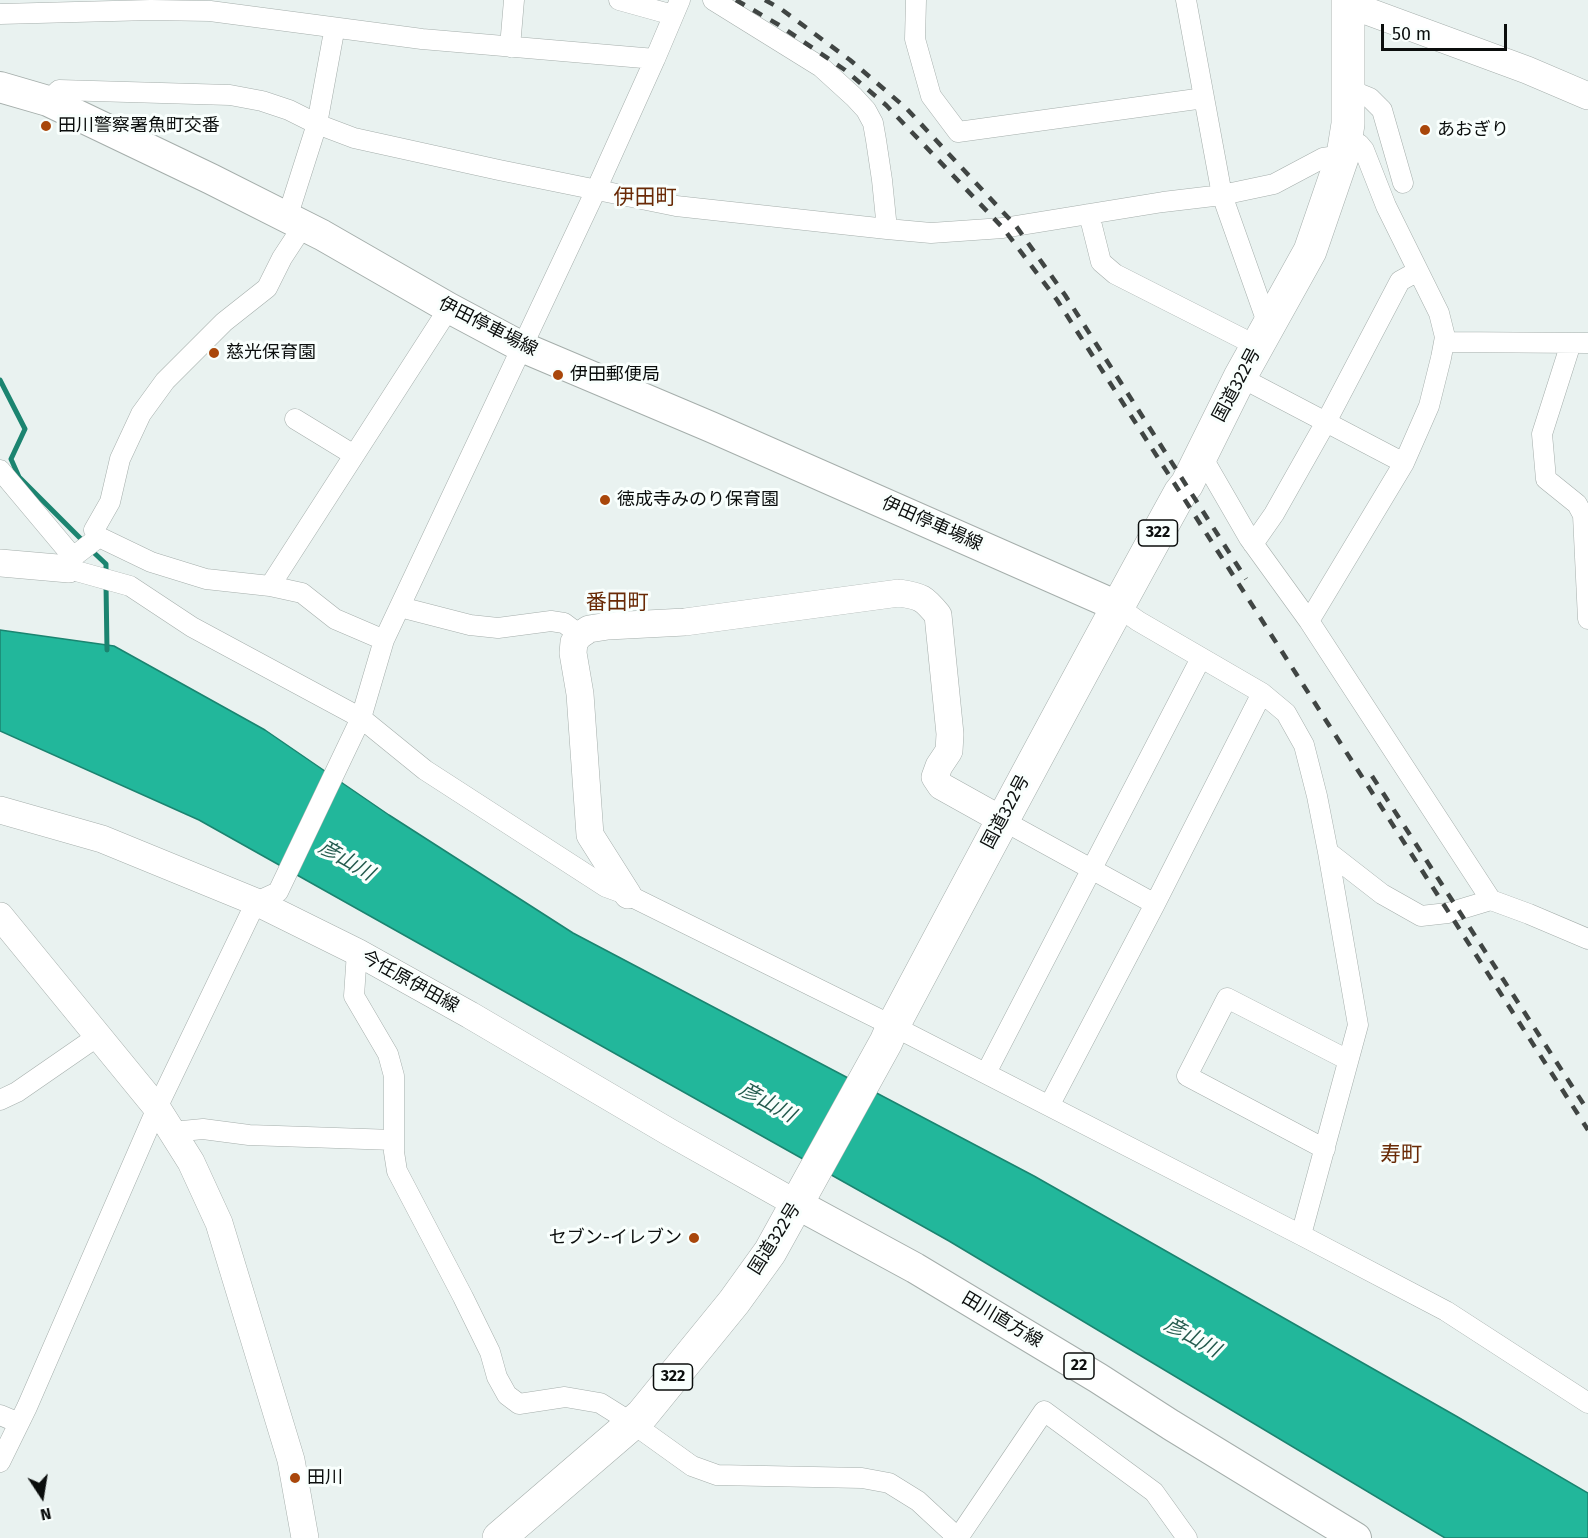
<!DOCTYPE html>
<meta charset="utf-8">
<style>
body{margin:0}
#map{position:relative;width:1588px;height:1538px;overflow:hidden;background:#e9f2f0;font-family:"Fira Sans",sans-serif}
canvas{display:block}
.north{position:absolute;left:12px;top:1466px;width:60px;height:60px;-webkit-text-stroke:4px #f9fffd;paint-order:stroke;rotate:168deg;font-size:16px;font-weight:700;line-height:24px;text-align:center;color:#0b0e0d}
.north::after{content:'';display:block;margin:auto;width:21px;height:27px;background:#0b0e0d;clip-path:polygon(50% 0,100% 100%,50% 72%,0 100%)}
.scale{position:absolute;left:1381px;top:24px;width:126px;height:27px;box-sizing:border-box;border:3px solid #0b0e0d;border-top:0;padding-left:8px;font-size:18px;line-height:21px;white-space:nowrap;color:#0b0e0d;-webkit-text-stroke:4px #f9fffd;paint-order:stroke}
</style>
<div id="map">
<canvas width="1588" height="1538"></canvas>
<div class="north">N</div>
<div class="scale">50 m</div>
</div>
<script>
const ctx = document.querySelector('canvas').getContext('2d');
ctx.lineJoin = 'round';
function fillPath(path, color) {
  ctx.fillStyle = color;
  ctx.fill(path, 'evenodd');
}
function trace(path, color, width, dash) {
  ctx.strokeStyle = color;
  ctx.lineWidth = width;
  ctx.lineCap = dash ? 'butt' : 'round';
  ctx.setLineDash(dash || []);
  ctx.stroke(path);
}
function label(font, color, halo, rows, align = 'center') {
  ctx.font = font + ' "Fira Sans","Noto Sans JP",sans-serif';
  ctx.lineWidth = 6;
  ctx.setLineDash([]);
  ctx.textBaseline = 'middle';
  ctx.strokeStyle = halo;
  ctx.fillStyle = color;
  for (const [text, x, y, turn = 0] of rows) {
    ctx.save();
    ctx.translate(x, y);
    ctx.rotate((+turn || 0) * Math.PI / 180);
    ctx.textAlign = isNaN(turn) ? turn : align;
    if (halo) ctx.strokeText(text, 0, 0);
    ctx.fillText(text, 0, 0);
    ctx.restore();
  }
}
const water = new Path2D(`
 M0 630 114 646 265 730 389 815 573 933 1034 1176 1456 1416 1588 1493V1538H1445L949 1241 199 820 0 731Z`);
const stream = new Path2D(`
 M0 380 25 429 11 459 19 477 84 542
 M90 549 106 564V575
 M106 584 107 650`);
const street = new Path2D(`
 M619 0 673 15
 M713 0 821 67 854 97 866 110 873 123 876 140 882 180 887 229
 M916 0 915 39 931 96 958 132 1204 98
 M1186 0 1222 195 1268 325
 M0 14 151 10 210 11 422 39 655 59
 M510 47 514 0
 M1348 89 1370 98 1382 110 1403 183
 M48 101 59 90 230 95 262 101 289 110 317 124 354 138 499 170 676 206 887 229 931 233 1003 228 1163 202 1222 195 1274 184 1323 158 1343 155
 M1089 214 1101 262 1115 274 1257 346
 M287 218 317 124 333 37
 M303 226 282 258 267 288 224 322 165 381 141 414 120 459 110 502 94 530 99 537 151 562 206 579 270 586 302 593 335 619 384 640
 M1444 342 1588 343
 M1571 343 1542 434 1546 479 1577 504 1583 515 1588 514
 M1240 377 1404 463
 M295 419 354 455
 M1201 455 1249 538 1309 621 1491 900 1529 914 1588 939
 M0 470 73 557
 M1583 515 1588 619
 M99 537 73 557 69 569 130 586 192 627 361 718 425 770 606 887 628 895 893 1026 1301 1235 1446 1311 1588 1403
 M1253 544 1274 514 1326 422 1400 281 1418 271
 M270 586 449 308
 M1117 606 1138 621 1262 693 1286 713 1304 745 1317 796 1328 852 1382 894 1421 916 1448 913 1491 900
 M400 607 470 625 498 628 551 621 564 623 580 635
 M1309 621 1404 463 1429 406 1441 358 1445 337 1439 313 1386 206 1364 150 1359 144 1345 141
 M1002 820 1155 904
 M357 952 354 996 388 1054 394 1076V1152L397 1171 463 1297 490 1352 497 1377 507 1395 519 1404 565 1397 600 1403 632 1423 692 1466 717 1475 862 1478 889 1483 918 1501 958 1538
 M986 1073 1201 658
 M0 1100 17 1092 98 1036
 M1049 1106 1155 904 1262 693
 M172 1132 203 1129 249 1135 394 1140
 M1325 1149 1187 1076 1227 998 1348 1060
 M1301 1235 1358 1025 1328 852
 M0 1415 19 1423
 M0 1462 27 1407 157 1108 256 902 278 892 361 718 384 640 596 190 655 59 680 0
 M958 1538 1044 1411 1154 1492 1187 1538`);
const secondary = new Path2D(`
 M1348 4 1527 70 1588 96
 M0 563 69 569
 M0 810 102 839 256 902 357 952 470 1015 669 1132 797 1204
 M628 895 590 835 580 694 573 653 574 642 580 635 589 629 608 626 685 622 899 593C921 596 924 598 938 615L950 734 949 751 939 766 935 777 941 786 1002 820
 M0 916 157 1108 191 1162 219 1223 291 1460 305 1538`);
const primary = new Path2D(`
 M0 87 48 101 211 179 322 235 449 308 522 347 711 427 1117 606
 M797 1204 915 1268 1098 1378 1171 1425 1356 1538`);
const highway = new Path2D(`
 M499 1538 642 1415 734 1302 770 1252 886 1042 893 1026C988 847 1083 669 1180 493L1187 484 1240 377 1310 251 1343 155 1348 124V0`);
const rail = new Path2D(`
 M736 0 779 25 845 70 886 105 1003 228 1057 300 1588 1130
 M765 0 781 9 850 60 906 108 1016 226 1065 295 1246 579
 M1372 776 1588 1111`);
const markers = [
 [46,126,6,"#a9470b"],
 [1425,130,6,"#a9470b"],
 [214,353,6,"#a9470b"],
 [558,375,6,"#a9470b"],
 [605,500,6,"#a9470b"],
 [694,1238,6,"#a9470b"],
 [295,1478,6,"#a9470b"]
];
const shields = [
 [1158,533,39],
 [1079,1366,30],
 [673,1377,39]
];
const shieldNames = [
 ["322",1158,533],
 ["22",1079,1366],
 ["322",673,1377]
];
const poiNames = [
 ["田川警察署魚町交番",58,126],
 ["あおぎり",1437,130],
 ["慈光保育園",226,353],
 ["伊田郵便局",570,375],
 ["徳成寺みのり保育園",617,500],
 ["セブン-イレブン",682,1238,"right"],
 ["田川",307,1478]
];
const streetNames = [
 ["伊田停車場線",488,327,27],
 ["国道322号",1237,385,-62],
 ["伊田停車場線",932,524,24],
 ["国道322号",1006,812,-62],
 ["今任原伊田線",410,982,29],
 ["国道322号",775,1239,-58],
 ["田川直方線",1002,1320,31]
];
const waterNames = [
 ["彦山川",346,861,30],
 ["彦山川",767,1103,29],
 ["彦山川",1192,1338,29]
];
const quarterNames = [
 ["伊田町",645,198],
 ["番田町",617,603],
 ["寿町",1401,1155]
];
fillPath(water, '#22b79b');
trace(water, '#1b8470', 1.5);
trace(stream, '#1b8470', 5);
trace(street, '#a5aeab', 21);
trace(secondary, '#a5aeab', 28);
trace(primary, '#a5aeab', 32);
trace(highway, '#a5aeab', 34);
trace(street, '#fff', 20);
trace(secondary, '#fff', 27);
trace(primary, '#fff', 30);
trace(highway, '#fff', 33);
trace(rail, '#404543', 4.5, [10, 10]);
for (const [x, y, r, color] of markers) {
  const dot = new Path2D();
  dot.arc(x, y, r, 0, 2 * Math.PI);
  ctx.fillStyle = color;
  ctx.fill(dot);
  trace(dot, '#f9fffd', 2);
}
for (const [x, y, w] of shields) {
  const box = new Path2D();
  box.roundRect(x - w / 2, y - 13, w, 26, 4.5);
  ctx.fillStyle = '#f9fffd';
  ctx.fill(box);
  trace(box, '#0b0e0d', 1.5);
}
label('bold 16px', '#0b0e0d', null, shieldNames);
label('18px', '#0b0e0d', '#f9fffd', poiNames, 'left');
label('18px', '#0b0e0d', '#f9fffd', streetNames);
label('italic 20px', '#245b4e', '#f9fffd', waterNames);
label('21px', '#692a06', '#f9fffd', quarterNames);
</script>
